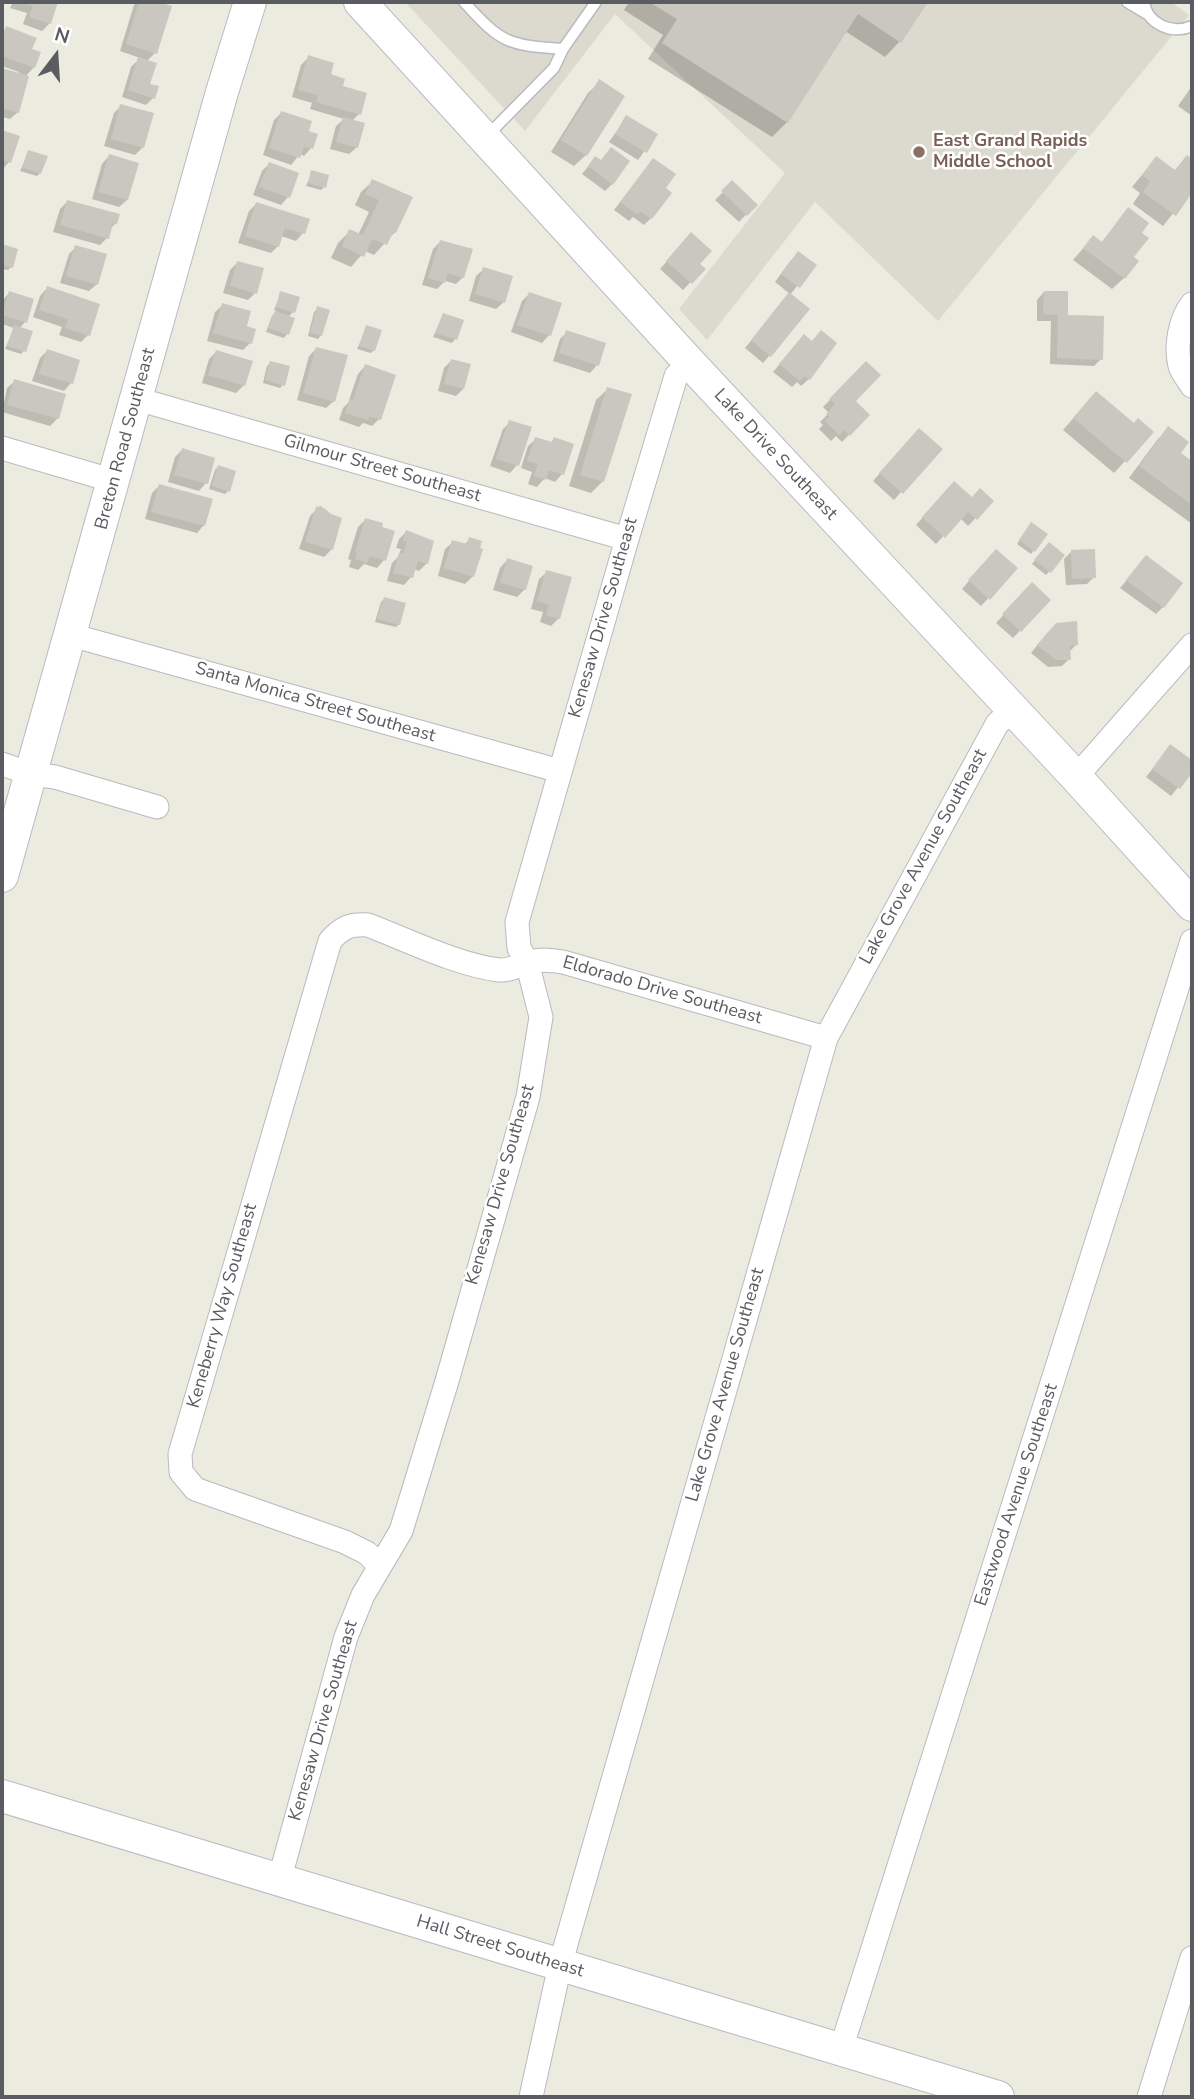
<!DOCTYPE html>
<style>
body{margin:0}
#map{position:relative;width:1194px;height:2099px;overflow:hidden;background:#ecebe0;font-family:"Nunito Sans",sans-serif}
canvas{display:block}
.frame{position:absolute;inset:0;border:4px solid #595c61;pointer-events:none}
.north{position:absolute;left:21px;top:21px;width:70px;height:70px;-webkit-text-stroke:5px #fff;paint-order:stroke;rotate:17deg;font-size:19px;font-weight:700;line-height:28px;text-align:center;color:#595c61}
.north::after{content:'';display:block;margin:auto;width:24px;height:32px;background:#595c61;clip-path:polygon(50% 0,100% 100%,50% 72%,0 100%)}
</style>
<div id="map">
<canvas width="1194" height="2099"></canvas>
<div class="frame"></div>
<div class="north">N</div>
</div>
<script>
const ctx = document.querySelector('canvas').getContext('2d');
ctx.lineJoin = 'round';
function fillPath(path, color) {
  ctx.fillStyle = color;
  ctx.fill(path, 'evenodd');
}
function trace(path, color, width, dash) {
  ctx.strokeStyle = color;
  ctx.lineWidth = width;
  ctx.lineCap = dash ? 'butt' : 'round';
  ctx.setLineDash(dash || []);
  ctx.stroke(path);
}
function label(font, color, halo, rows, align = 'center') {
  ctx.font = font + ' "Nunito Sans",sans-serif';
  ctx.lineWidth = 5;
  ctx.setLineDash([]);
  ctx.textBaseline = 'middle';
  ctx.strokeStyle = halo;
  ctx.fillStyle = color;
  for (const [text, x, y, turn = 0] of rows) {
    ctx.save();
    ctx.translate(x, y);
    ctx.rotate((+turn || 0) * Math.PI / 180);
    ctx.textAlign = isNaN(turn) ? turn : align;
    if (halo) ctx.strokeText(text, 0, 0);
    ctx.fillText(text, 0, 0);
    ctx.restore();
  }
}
const education = new Path2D(`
 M405 2H1171L1189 15 938 321 815 202 707 340 679 309 785 173 615 14 525 131Z`);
const shadow = new Path2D(`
 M13 2H56L49 24 42 31 23 24 27 13 10 8Z
 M138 2H153L170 7 155 53 146 62 148 85 153 98 146 105 122 97 131 67 140 58 120 51 134 5Z
 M629 2H925L900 41 885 57 845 31 787 122 772 137 648 59 663 35 624 10Z
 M6 28 30 50 34 67 25 77 18 112 10 119 2 117V70L18 75 19 72 2 66V33Z
 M309 57 329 76 359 114 352 121 357 147 349 154 330 149 336 126 344 119 310 109 312 103 292 97 301 65Z
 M600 82 586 155 574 166 551 152 588 93Z
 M1192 86V116L1178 106Z
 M121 106 143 147 135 155 104 146 114 113Z
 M281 113 306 132 311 148 304 156 300 154 291 165 263 155 274 120Z
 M627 117 656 135 638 160 609 142Z
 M2 132 18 137 9 162 2 170Z
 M29 152 40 173 37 176 20 171Z
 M109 156 127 200 119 207 92 199 102 164Z
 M1187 157 1192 161V190L1163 226 1133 204 1140 193 1132 187 1156 158 1174 171Z
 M595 158 612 184 605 191 582 174Z
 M653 160 651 218 644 225 633 217 629 221 614 210Z
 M269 164 288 197 281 205 253 195 262 171Z
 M312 172 324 187 321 190 306 186Z
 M373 181 395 232 374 255 365 251 351 267 331 258 338 243 350 231 358 235 369 212 355 205 361 192Z
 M732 183 755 205 739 222 715 200Z
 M67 202 116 223 110 229 107 238 100 245 53 232 60 209Z
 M256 204 303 233 296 241 281 236 278 246 271 253 238 243 249 211Z
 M1128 210 1139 233 1124 278 1112 289 1073 260 1093 237 1101 243Z
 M440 242 463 277 456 284 445 281 437 289 422 285 433 249Z
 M684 242 697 264 703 269 683 290 660 269Z
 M2 246 16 250 11 267 8 270 2 269Z
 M76 247 97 284 89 291 60 283 69 254Z
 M791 260 814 265 790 295 770 355 763 363 745 348 790 294 775 282Z
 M237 263 255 293 248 300 223 293 230 270Z
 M484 269 504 302 496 309 469 301 476 276Z
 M47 288 88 335 81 342 59 335 62 327 33 317 40 296Z
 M1044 292 1101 359 1094 366 1050 364 1051 321H1037V300Z
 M9 293 25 322 19 329 24 351 21 354 5 349 14 328 2 324V301Z
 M281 293 293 312 288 317 287 334 284 338 266 332 272 316 277 311 274 310Z
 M529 294 549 335 542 343 511 332 522 301Z
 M223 305 245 327 250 343 243 350 207 341 215 312Z
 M318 308 321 335 318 339 308 336 314 312Z
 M443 315 455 339 452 343 433 337Z
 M367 327 374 350 371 353 357 349Z
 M567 332 597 365 590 373 553 361 560 339Z
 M797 344H835L809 379 801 386 797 382 792 387 773 372Z
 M316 349 334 401 326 408 297 400 309 356Z
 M47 351 78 361 71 383 64 391 32 381 40 358Z
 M216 352 244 385 236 393 202 383 209 359Z
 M451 361 463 389 456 396 438 391 444 368Z
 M270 363 283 385 280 388 263 383 267 366Z
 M866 364 853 401 868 415 842 442 836 436 831 441 819 429 823 425 820 422 829 413 823 407Z
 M365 366 379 419 372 426 363 423 359 427 339 420 343 408 348 403 358 374Z
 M15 381 64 395 57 419 50 426 2 412 7 388Z
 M608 389 629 395 602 482 591 493 569 486 596 400Z
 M1085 405 1152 432 1114 473 1063 430Z
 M510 422 517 465 510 473 490 466 503 429Z
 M1168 429 1179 454 1192 464V524L1129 478 1157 440Z
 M912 437 901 492 894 500 873 481Z
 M536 439 550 443 555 439 562 474 555 482 545 478 537 487 528 484 532 472 521 468 528 446Z
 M182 450 206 483 199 491 168 482 175 457Z
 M218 467 228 491 225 494 209 489 215 470Z
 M159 486 204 525 197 533 145 519 152 493Z
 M947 490 972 499 992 501 968 526 960 518 936 544 916 525Z
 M317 509H325L330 515 340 519 331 550 324 557 299 549 310 516Z
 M365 520 393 532 384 560 377 568 364 564 358 570 349 567 351 560 348 559 358 527Z
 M1028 528 1034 550 1031 554 1017 544Z
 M406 532 427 563 419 571 414 569 411 577 404 585 387 581 392 563 398 557 401 549 396 548 399 539Z
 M470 539 473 576 465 584 438 576 445 549 453 542 464 545Z
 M1046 547 1063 556 1046 575 1032 564Z
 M1072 551 1094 577 1087 584 1066 585 1064 559Z
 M1146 557 1163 607 1156 614 1120 588Z
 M989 558 1016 568 981 606 962 589Z
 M507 560 531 567 524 590 517 597 493 590 500 568Z
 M547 572 559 618 551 626 540 622 543 612 531 609 539 579Z
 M1032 584 1049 600 1013 638 996 623Z
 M384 599 399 624 396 627 375 622 381 602Z
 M1048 632 1077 644 1069 652V659L1062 666 1048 667 1031 653Z
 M1171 746 1192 762V770L1171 796 1146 777Z`);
const building = new Path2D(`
 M21 2H58L51 24 29 17 33 6Z
 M139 2H159L172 6 157 54 126 44Z
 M649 2H928L901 43 858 14 788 123 662 43 677 19Z
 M6 26 37 38 32 49 41 52 35 68 2 56V38Z
 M308 55 334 63 331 74 345 79 343 86 367 93 361 115 316 102 318 95 298 90Z
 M138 57 157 63 150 84 159 86 155 99 128 90Z
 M2 68 29 76 19 113 2 108Z
 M599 79 625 96 587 156 561 140Z
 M120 104 154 113 144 148 111 139Z
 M281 111 312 121 309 131 318 134 313 149 304 147 300 158 269 148Z
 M626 115 658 134 647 153 615 134Z
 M343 117 365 123 358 148 336 142Z
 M2 130 20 136 11 163 2 160Z
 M611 147 630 161 613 185 588 166 595 156 601 160Z
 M28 150 48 156 41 174 22 167Z
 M109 154 139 163 128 200 98 192Z
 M1187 155 1192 159V193L1176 216 1143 192 1150 181 1142 175 1156 156 1175 170Z
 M653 158 676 174 666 188 672 193 652 219 640 211 638 215 620 202Z
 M269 162 299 173 290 198 259 187Z
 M311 170 329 175 326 188 308 183Z
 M372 179 413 197 396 233 393 232 387 245 372 239 364 257 342 246 349 229 363 235 379 200 365 194Z
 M732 180 758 205 747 216 721 191Z
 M67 200 120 214 117 224 113 223 109 239 60 225Z
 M256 202 310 219 305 234 285 228 279 247 245 236Z
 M1128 207 1149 223 1142 233 1149 238 1134 257 1139 261 1125 279 1083 248 1093 235 1102 242Z
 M691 232 712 251 700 264 706 269 692 284 666 261Z
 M440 240 473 249 464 278 448 273 445 283 428 278Z
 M2 244 18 249 13 268 2 265Z
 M75 245 107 254 98 285 66 276Z
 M798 251 817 265 800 288 781 274Z
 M237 261 264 268 257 294 230 286Z
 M483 267 513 276 505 303 475 294Z
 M47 286 100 304 90 336 65 328 68 319 39 310Z
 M9 291 34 299 27 323 2 315Z
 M280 291 300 297 295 313 276 307Z
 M1044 291H1068V315L1104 316 1103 360 1057 358 1058 315 1043 314Z
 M529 292 562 303 551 336 517 325Z
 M789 292 810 309 771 357 751 340Z
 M222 303 251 311 247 326 256 329 252 344 213 333Z
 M317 306 330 310 322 336 310 333Z
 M275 311 295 318 289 335 268 328Z
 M443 313 464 320 457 340 435 333Z
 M14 325 33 331 26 352 7 346Z
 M366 325 382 330 375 351 359 346Z
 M566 330 606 343 599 366 559 353Z
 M821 330 837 343 810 380 804 376 800 381 779 364 804 334 812 341Z
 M316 347 348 355 335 402 303 393Z
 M47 349 80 360 73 384 39 374Z
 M216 350 253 361 245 386 208 375Z
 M451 359 471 364 464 389 444 384Z
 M270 361 290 366 285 386 265 380Z
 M866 361 881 375 856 401 870 415 850 436 844 430 839 435 825 421 829 417 826 414 835 404 829 399Z
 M365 364 396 375 381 420 369 416 368 420 345 413 350 399 353 400Z
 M14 379 66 394 59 419 7 405Z
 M607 387 632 394 604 482 580 475Z
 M1096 391 1134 423 1138 418 1154 432 1127 463 1073 418Z
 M509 420 532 427 519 466 496 459Z
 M1168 426 1189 442 1181 453 1192 461V505L1139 466Z
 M919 428 943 449 903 494 879 473Z
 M535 437 552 442 554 437 574 444 564 475 549 470 546 480 534 476 538 464 527 461Z
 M182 448 215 458 208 484 174 475Z
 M218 465 236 471 230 492 212 486Z
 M954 481 972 497 980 488 994 501 977 520 968 512 945 538 922 517Z
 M159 484 213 499 205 526 151 512Z
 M321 506 331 514 342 518 333 550 305 542 316 507Z
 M365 518 383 523 382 527 395 531 386 561 370 556 367 563 355 559 357 553 355 552Z
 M1031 522 1048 534 1035 552 1019 540Z
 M406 530 434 541 428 564 418 561 413 578 393 573 399 553 403 554 407 541H403Z
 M469 537 482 541 480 548 483 549 474 577 444 568 452 540 467 544Z
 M1049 542 1065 555 1051 573 1034 560Z
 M996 549 1018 568 990 600 968 580Z
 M1095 549 1096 578 1072 579 1071 550Z
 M1146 555 1183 583 1164 608 1126 580Z
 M507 558 533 566 526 590 500 583Z
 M546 570 572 577 560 619 546 615 549 605 537 601Z
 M1032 582 1051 600 1021 632 1002 614Z
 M384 597 406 603 400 625 377 619Z
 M1077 621 1078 645 1070 646 1071 660H1056L1037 645 1056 623Z
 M1170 744 1192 760V773L1180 789 1152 769Z`);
const lane = new Path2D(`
 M464 2C502 44 508 45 563 49
 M1127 2 1147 14
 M1144 2C1147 24 1172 35 1192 26
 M486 137 554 68 563 49 596 2`);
const street = new Path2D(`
 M1192 304C1180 319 1175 346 1180 366 1182 372 1188 380 1192 386
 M137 399 627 539
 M2 448 114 481
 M71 635 560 771
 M2 764 31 774 55 777 157 807
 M1076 777 1192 645
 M379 1565 367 1553 345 1542 195 1489 181 1472 180 1454 330 941C342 927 350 924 368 925 407 940 458 965 499 970 510 971 519 965 530 962 542 959 551 960 563 962L826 1038
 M279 1881 346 1637 363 1595 401 1531 447 1381 528 1097 541 1017 527 962 519 948 517 922 627 539 676 376 690 363
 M841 2049 1192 941
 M531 2097 560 1965 826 1038 997 724 1012 710
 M1149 2097 1192 1958`);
const secondary = new Path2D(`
 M360 2 690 363 1076 777 1192 905
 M2 876 222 92 250 2
 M2 1796 998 2097`);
const markers = [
 [919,152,7,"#8d6e63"]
];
const educationNames = [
 ["East Grand Rapids",933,142],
 ["Middle School",933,163]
];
const streetNames = [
 ["Breton Road Southeast",126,439,-75],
 ["Lake Drive Southeast",775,455,47],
 ["Gilmour Street Southeast",382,469,16],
 ["Kenesaw Drive Southeast",604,618,-74],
 ["Santa Monica Street Southeast",315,703,16],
 ["Lake Grove Avenue Southeast",924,857,-61],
 ["Eldorado Drive Southeast",662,991,16],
 ["Kenesaw Drive Southeast",501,1185,-74],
 ["Keneberry Way Southeast",223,1306,-74],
 ["Lake Grove Avenue Southeast",726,1385,-74],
 ["Eastwood Avenue Southeast",1017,1495,-72],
 ["Kenesaw Drive Southeast",324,1721,-74],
 ["Hall Street Southeast",500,1947,17]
];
fillPath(education, '#dcdace');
fillPath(shadow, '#0003');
fillPath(building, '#c9c7bf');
trace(lane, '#b8babf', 13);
trace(street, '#b8babf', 25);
trace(secondary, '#b9bbc2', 34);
trace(lane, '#fff', 10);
trace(street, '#fff', 23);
trace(secondary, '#fff', 32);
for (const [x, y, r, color] of markers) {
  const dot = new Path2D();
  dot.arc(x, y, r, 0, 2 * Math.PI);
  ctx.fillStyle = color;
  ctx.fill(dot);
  trace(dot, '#fff', 2.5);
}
label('bold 18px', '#785e54', '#fff', educationNames, 'left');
label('18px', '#595c61', '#fff', streetNames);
</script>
